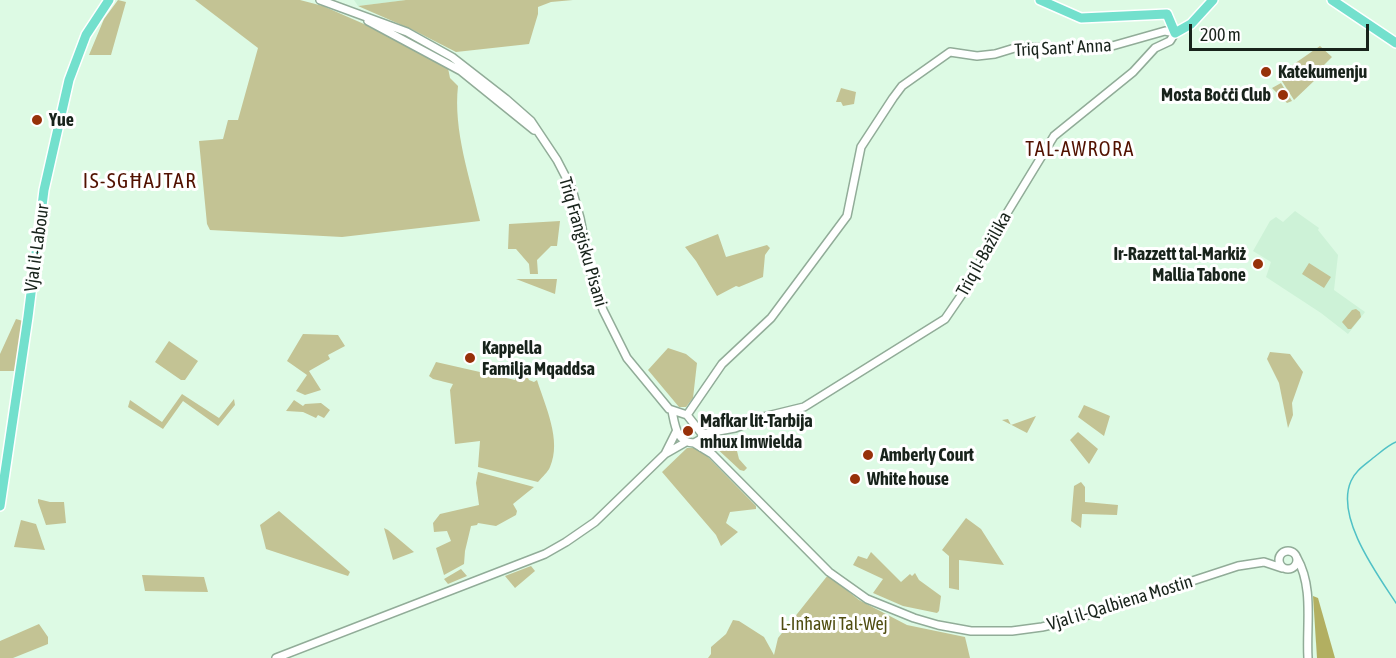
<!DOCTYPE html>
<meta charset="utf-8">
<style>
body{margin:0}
#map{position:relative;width:1396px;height:658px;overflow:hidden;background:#ddfae4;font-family:"Asap Condensed",sans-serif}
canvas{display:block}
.scale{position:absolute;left:1189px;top:24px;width:180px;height:27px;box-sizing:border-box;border:3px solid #18231b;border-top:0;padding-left:8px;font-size:18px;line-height:21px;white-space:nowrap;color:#18231b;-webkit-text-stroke:4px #fff;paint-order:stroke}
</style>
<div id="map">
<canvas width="1396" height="658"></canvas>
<div class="scale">200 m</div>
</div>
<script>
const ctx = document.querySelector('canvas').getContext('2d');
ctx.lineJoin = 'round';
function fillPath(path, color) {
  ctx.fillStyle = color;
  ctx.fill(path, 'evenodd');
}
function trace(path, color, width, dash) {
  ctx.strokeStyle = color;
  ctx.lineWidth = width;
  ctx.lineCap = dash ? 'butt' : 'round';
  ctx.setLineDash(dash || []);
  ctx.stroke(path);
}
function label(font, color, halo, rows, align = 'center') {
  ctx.font = font + ' "Asap Condensed",sans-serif';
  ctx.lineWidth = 6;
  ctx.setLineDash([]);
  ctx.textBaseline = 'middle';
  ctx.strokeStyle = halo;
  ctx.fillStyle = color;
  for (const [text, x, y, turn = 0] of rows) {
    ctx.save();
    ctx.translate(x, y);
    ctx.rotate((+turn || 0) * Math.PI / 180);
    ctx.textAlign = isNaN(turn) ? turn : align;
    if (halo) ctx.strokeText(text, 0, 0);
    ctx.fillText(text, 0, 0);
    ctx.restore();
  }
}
const built = new Path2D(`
 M354 0H408L358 6Z
 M1295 211 1319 228 1318 230 1338 255 1334 290 1365 312 1348 334 1321 313 1266 277 1271 262 1253 251 1270 221 1276 217 1283 222Z`);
const green = new Path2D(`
 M118 0 126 2 111 55H89L104 19Z
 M195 0H300L323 6 364 24 448 68 450 78 458 86C453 130 470 178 480 221L342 237 210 230 207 224 199 141 223 139 228 120H238L258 48Z
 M406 0H573L551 2 538 7V14L529 44 456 52 413 30 358 6Z
 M1320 46 1332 57 1314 75 1315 80 1294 100 1278 75Z
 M1281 83 1292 101 1287 103 1272 88Z
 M841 88 856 92 854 104 843 106 841 102H836Z
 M560 221 557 246H551L537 260 538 274H530L529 264 516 249H508L509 224Z
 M718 234 726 257 767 245 770 248 765 255 763 277 739 287 736 286 717 296 696 261 685 247Z
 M1309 263 1331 277 1324 288 1302 274Z
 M516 279H557L555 294Z
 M1356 309 1360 312 1361 317 1351 329H1348L1342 322 1352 310Z
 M16 319 23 321 15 371H0V354Z
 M303 334 338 335 345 346 328 355 330 359 309 371 321 390 305 395 296 391 307 375 287 361Z
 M169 341 198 361 185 380H181L155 362Z
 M668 348 686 354 697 363 693 398 686 407H679L648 370Z
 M1270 352 1290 354 1303 372 1292 403 1293 415 1288 428 1279 383 1267 359Z
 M436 362 515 380 516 375 528 378 529 380 534 382 537 380C545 406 562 440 550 467 548 472 542 477 538 482L478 467 480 441 455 444 450 390 453 384 433 379 429 376Z
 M182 394 219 418 234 399 235 405 218 426 183 401 163 429 128 407 130 400 162 422Z
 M294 400 303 406 305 404 321 403 330 410 324 418 318 415 316 418 303 412 286 411Z
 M1084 405 1110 416 1104 436 1078 417Z
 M1036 416 1027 433 1002 420 1008 419 1011 425Z
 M1078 432 1098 449 1089 464 1070 440Z
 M733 435 739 459 747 468 744 471 740 470 713 445 714 439Z
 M687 448H696L703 452 756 506V509L730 512 726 523 738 532 721 546 716 535 662 472Z
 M478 472 534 487 513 504 517 511 516 515 496 526 478 523 477 525 471 526 465 551 464 564 444 575 436 548 451 541 447 531 434 532 433 523 440 514 479 505 476 483Z
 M1081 482 1085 487V502L1118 505 1117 515 1082 514 1081 528 1071 521 1074 486Z
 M38 499 50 502H64L66 523 46 525 38 502Z
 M279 511 350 572 348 576 266 549 260 525Z
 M966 518 981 529 1004 565 959 560V590L949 588V556L942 550Z
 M21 520 36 524 45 550 14 547Z
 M384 528 388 530 414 552 393 560Z
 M871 552 901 582 910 574 912 576 915 573 919 580 941 596 939 611 937 613 903 606 873 593 883 579 853 565 858 556 867 559Z
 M531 566 535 571 515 588 505 576Z
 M461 569 467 576 448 584 444 579Z
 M142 575 204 577 208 592 145 591Z
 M828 575 859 600 907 625 965 637 970 658H708L711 654V647L726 634 733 620 739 621 764 637 774 655 778 638Z
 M39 624 48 637V644L13 658H0V641Z`);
const forest = new Path2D(`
 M1313 596 1318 598 1335 658H1317Z`);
const stream = new Path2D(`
 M1396 442C1387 446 1381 452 1373 458 1365 465 1356 470 1351 481 1335 517 1377 574 1396 603`);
const minor = new Path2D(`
 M320 0 407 32 452 57 506 99 531 121 557 160 572 189 580 218 591 274 603 310 627 358 669 409 687 415 702 434
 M368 21 461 71 534 130
 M672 411C675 425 676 442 694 443L701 439 702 434
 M687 415 722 364 771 318 847 216 861 147 893 98 902 86 950 52 977 56 995 54 1018 47 1080 49 1105 48 1165 31 1175 33 1170 41 1155 48 1133 72 1054 136 993 236 969 284 945 319 804 407 763 417 735 428 702 434
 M694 443 712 454 829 572 867 599 914 618 938 625 971 631H1012L1042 627 1073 620 1238 566 1264 562 1282 568
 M665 454 676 432
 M1279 560a9 9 0 1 1 18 0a9 9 0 1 1-18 0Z
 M1297 558C1314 588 1306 625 1308 658
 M276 658 545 554 566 542 595 522 665 454 686 442`);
const major = new Path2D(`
 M1040 0 1081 18 1167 14 1175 33 1191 24 1213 0
 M1332 0 1396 43
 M0 506 28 317 44 190 69 80 86 35 109 0`);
const markers = [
 [1266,72,6,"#973109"],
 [1283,95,6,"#973109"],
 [37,120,6,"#973109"],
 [1258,264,6,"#973109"],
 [470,358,6,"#973109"],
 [688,431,6,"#973109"],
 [868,455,6,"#973109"],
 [855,479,6,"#973109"]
];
const streetNames = [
 ["Triq Sant' Anna",1063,48,-3],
 ["Triq Franġisku Pisani",583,242,74],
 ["Vjal il-Labour",37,248,-82],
 ["Triq il-Bażilika",984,254,-61],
 ["Vjal il-Qalbiena Mostin",1120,603,-17]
];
const poiNames = [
 ["Katekumenju",1278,72],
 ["Mosta Boċċi Club",1271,95,"right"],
 ["Yue",49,120],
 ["Ir-Razzett tal-Markiż",1246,254,"right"],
 ["Mallia Tabone",1246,275,"right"],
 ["Kappella",482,348],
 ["Familja Mqaddsa",482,369],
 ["Mafkar lit-Tarbija",700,421],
 ["mhux Imwielda",700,442],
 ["Amberly Court",880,455],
 ["White house",867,479]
];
const parkNames = [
 ["L-Inħawi Tal-Wej",834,624]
];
const neighbourhoodNames = [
 ["TAL-AWRORA",1080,150]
];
const quarterNames = [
 ["IS-SGĦAJTAR",140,181]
];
fillPath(built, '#cdf2d7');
fillPath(green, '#c3c394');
fillPath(forest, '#b2af61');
trace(stream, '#50c1c6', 1.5);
trace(minor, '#91ac98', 10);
trace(major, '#fff', 12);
trace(minor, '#fff', 7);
trace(major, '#73e0cd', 9);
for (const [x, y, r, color] of markers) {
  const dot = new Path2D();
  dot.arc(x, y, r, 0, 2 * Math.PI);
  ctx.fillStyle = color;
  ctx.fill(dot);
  trace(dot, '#fff', 2);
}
label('18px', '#18231b', '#fff', streetNames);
label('bold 18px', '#18231b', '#fff', poiNames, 'left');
label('18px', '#504d11', '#fff', parkNames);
ctx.letterSpacing = '1.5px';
label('20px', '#521100', '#fff', neighbourhoodNames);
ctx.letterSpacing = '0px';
ctx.letterSpacing = '1.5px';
label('21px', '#521100', '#fff', quarterNames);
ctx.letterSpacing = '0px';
</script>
